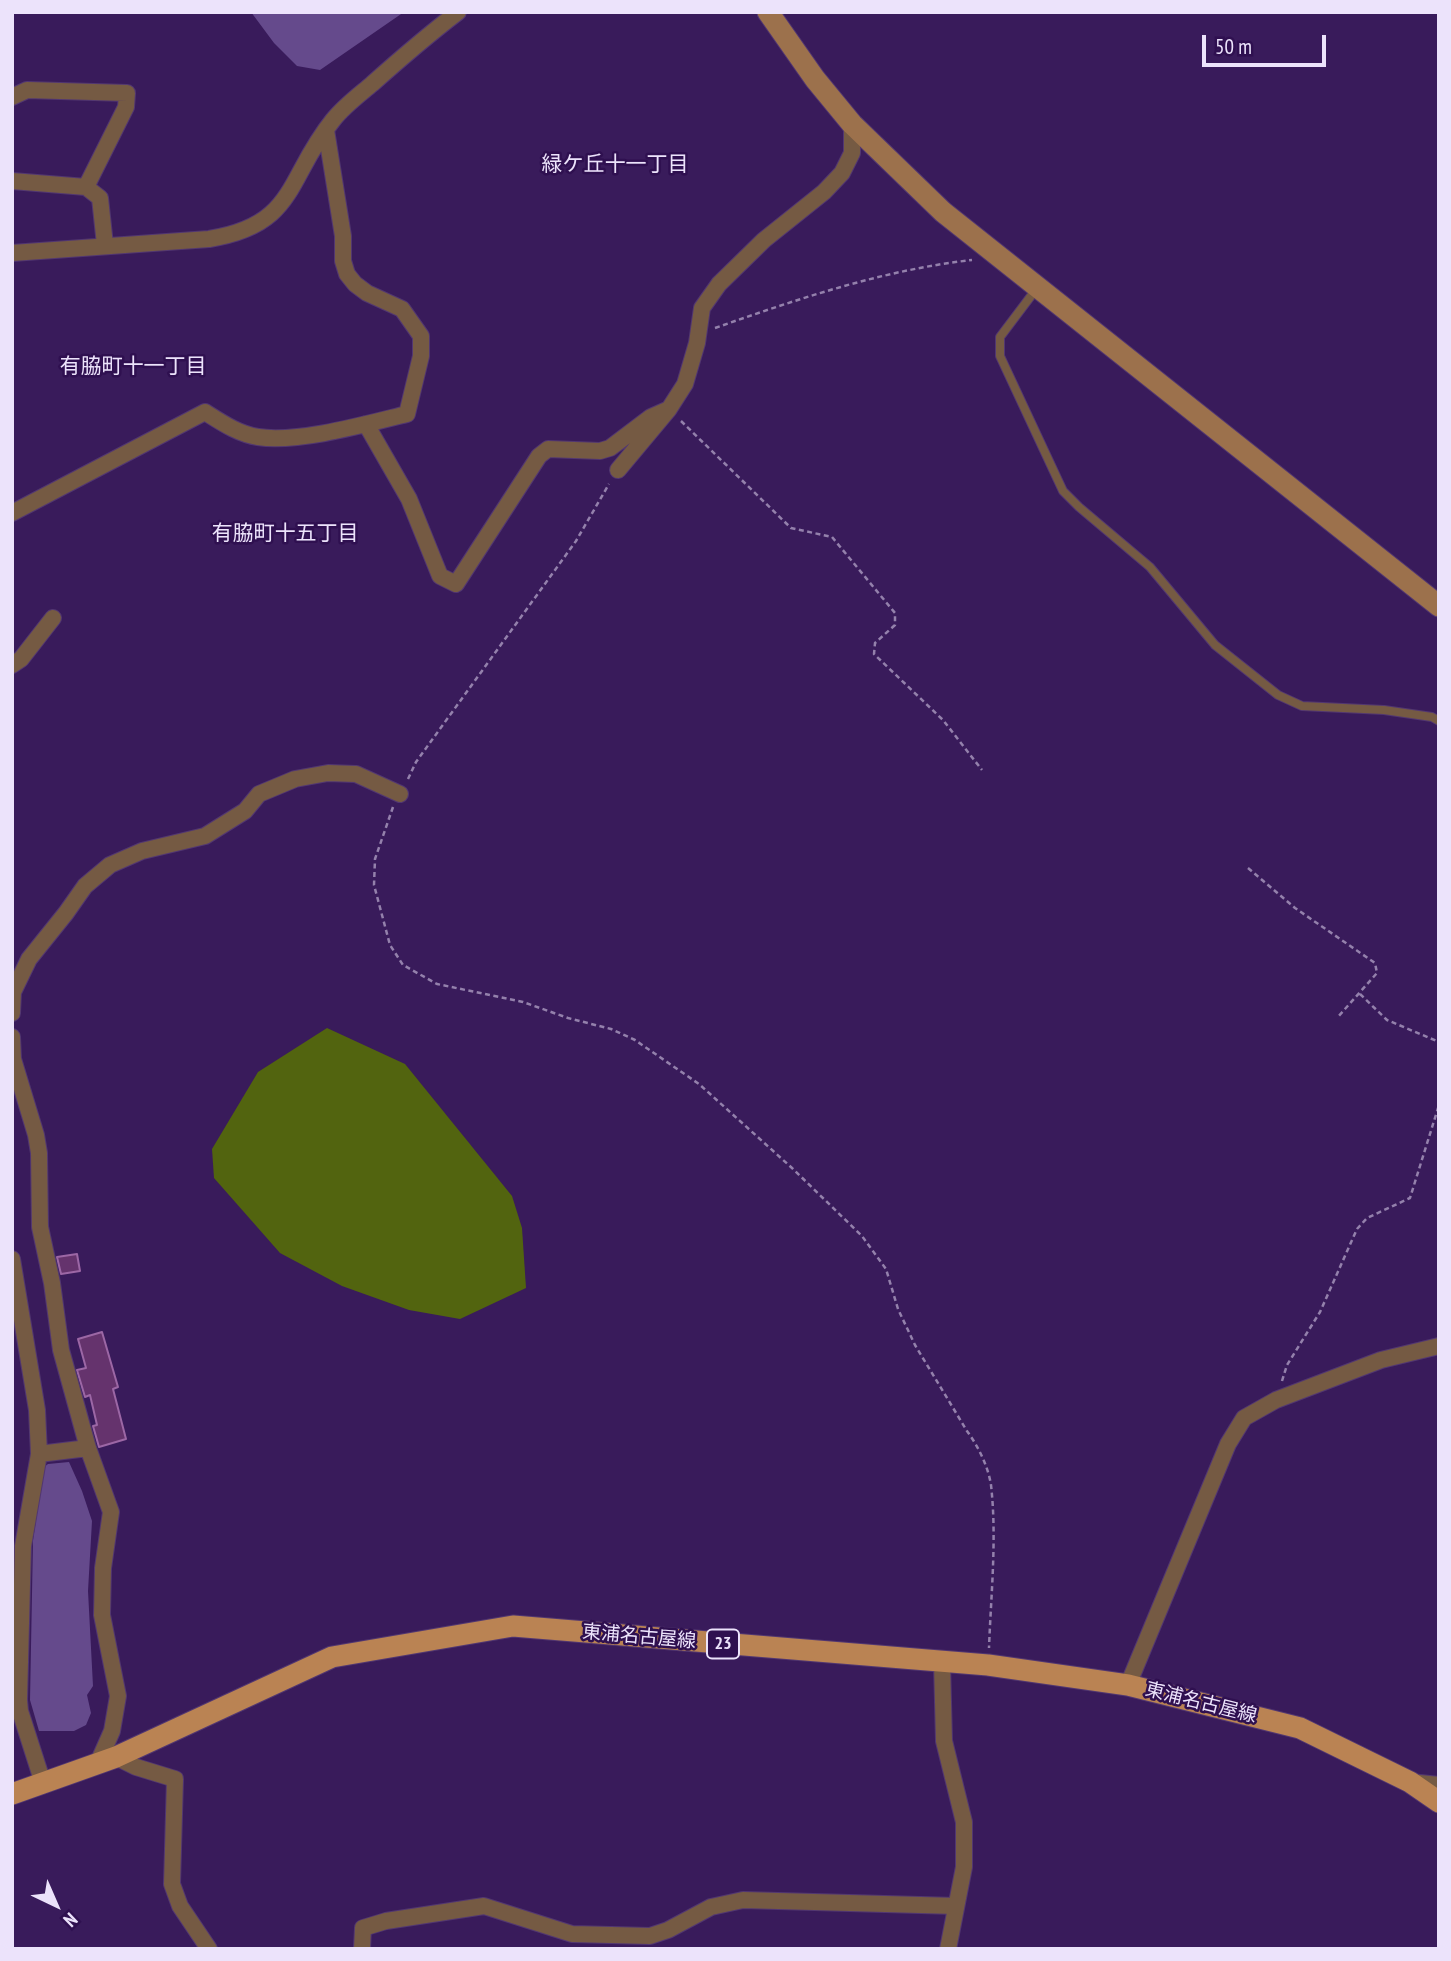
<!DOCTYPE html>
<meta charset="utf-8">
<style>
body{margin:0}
#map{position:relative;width:1451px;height:1961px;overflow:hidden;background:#391b5b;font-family:"PT Sans Narrow",sans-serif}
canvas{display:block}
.frame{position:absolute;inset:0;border:14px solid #ece3fb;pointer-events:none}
.north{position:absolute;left:21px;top:1870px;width:70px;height:70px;-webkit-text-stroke:5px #2f1050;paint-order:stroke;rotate:136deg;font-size:19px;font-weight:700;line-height:28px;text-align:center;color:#ece3fb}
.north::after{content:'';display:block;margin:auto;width:24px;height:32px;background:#ece3fb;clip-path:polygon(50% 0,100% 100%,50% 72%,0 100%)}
.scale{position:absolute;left:1202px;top:35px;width:124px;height:32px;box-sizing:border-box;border:4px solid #ece3fb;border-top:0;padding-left:9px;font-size:21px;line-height:24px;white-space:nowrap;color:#ece3fb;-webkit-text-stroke:5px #2f1050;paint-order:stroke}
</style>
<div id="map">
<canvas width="1451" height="1961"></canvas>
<div class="frame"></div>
<div class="north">N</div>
<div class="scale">50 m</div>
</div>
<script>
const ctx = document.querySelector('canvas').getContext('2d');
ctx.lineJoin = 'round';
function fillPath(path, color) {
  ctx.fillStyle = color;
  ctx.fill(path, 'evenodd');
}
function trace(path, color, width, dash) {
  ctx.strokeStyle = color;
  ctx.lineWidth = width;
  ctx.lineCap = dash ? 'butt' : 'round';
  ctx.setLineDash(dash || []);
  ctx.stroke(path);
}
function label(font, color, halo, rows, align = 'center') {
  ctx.font = font + ' "PT Sans Narrow","Noto Sans JP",sans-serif';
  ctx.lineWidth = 5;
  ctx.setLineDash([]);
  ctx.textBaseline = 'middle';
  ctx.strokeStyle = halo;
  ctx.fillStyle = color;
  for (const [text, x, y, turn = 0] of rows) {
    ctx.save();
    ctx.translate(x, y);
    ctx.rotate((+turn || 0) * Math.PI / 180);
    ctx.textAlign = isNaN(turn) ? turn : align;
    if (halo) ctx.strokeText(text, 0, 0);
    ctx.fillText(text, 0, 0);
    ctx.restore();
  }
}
const forest = new Path2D(`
 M327 1028 405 1064 512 1196 522 1228 526 1288 460 1319 409 1310 342 1286 280 1253 214 1178 212 1149 258 1072Z`);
const water = new Path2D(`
 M251 12H404L320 70 297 66 274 43Z
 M69 1462 82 1491 92 1521 88 1591 93 1686 87 1695 91 1713 86 1725 74 1731H39L30 1700 33 1540 44 1467 48 1464Z`);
const building = new Path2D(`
 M77 1254 80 1271 61 1274 57 1257Z
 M102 1332 118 1387 113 1389 126 1439 99 1447 93 1426 97 1425 90 1395 85 1397 77 1370 86 1368 78 1339Z`);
const path = new Path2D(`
 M715 328C798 299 883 270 972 260
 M681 421 791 528 832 537 895 613V625L875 643 874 654 943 720 982 770
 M408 779 416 762 576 541 609 484
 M393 807 375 859 374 885 390 945 403 965 437 984 523 1002 568 1018 611 1029 635 1040 699 1084 792 1168 862 1236 886 1269 898 1309 915 1345 967 1431C978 1446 988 1466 991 1485 997 1538 991 1594 989 1648
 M1248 868 1295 908 1375 963 1377 973 1337 1018
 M1360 994 1387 1020 1439 1042
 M1282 1381 1287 1365 1320 1312 1357 1229 1367 1218 1410 1198 1439 1105`);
const lane = new Path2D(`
 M1037 288 1000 337V356L1063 491 1079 507 1150 567 1215 645 1278 695 1302 706 1384 710 1432 717 1439 721`);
const street = new Path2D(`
 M12 97 27 90 127 93 126 107 86 187 100 198 105 245
 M12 181 86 187
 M12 253 209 239C297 225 286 178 333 120 344 106 359 95 372 84 400 59 428 35 458 12
 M366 424 409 499 440 576 456 584 539 456 548 449 600 451 610 448 651 417 669 409
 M618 470 669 409 685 384 697 343 702 308 719 284 764 240 824 192 842 173 852 153V124
 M12 513 205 412C221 422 238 434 258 437 299 443 366 424 407 414L421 356V336L402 309 367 293 355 284 347 274 343 261V236L326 130
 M12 665 21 659 53 618
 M12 1013 13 992 29 959 66 913 85 886 110 865 142 851 205 836 245 811 259 794 295 779 328 773 356 774 400 794
 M12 1037 13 1059 36 1135 39 1153 40 1227 52 1283 61 1350 88 1448 111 1512 103 1568 102 1615 118 1696 112 1731 97 1765
 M12 1259 37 1410 39 1454 23 1546 19 1700 20 1711 43 1783
 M39 1454 88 1448
 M942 1663 944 1741 964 1822V1867L948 1949
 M1128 1685 1228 1444 1244 1418 1276 1400 1381 1360 1439 1346
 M116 1757 136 1767 175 1779 172 1884 180 1906 209 1949
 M1410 1782 1439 1785
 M362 1949 363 1928 386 1921 484 1906 572 1934 650 1936 668 1930 711 1907 743 1900 956 1906`);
const secondary = new Path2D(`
 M768 12 815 79 852 124 943 212 1439 606`);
const primary = new Path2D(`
 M12 1794 116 1757 332 1657 513 1626 988 1665 1128 1685 1300 1728 1410 1782 1439 1802`);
const shields = [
 [723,1644,32]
];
const shieldNames = [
 ["23",723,1644]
];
const streetNames = [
 ["東浦名古屋線",639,1637,5],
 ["東浦名古屋線",1201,1703,14]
];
const neighbourhoodNames = [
 ["緑ケ丘十一丁目",615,165],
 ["有脇町十一丁目",133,367],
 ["有脇町十五丁目",285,534]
];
fillPath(forest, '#52640f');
fillPath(water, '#654a8c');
fillPath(building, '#65336d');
trace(building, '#9c67a5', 2);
trace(lane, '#523771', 10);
trace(street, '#523771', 18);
trace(secondary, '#523771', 23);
trace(primary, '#523771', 23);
trace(path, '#9481ac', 2.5, [5, 3.5]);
trace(lane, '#755a43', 8);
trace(street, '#755a43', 16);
trace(secondary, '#9c714c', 21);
trace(primary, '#ba8353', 21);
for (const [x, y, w] of shields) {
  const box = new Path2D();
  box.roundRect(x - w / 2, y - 14.5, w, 29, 5);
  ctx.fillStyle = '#2f1050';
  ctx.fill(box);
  trace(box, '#ece3fb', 2);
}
label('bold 18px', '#ece3fb', null, shieldNames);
label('19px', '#ece3fb', '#2f1050', streetNames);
label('21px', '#ece3fb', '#2f1050', neighbourhoodNames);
</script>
